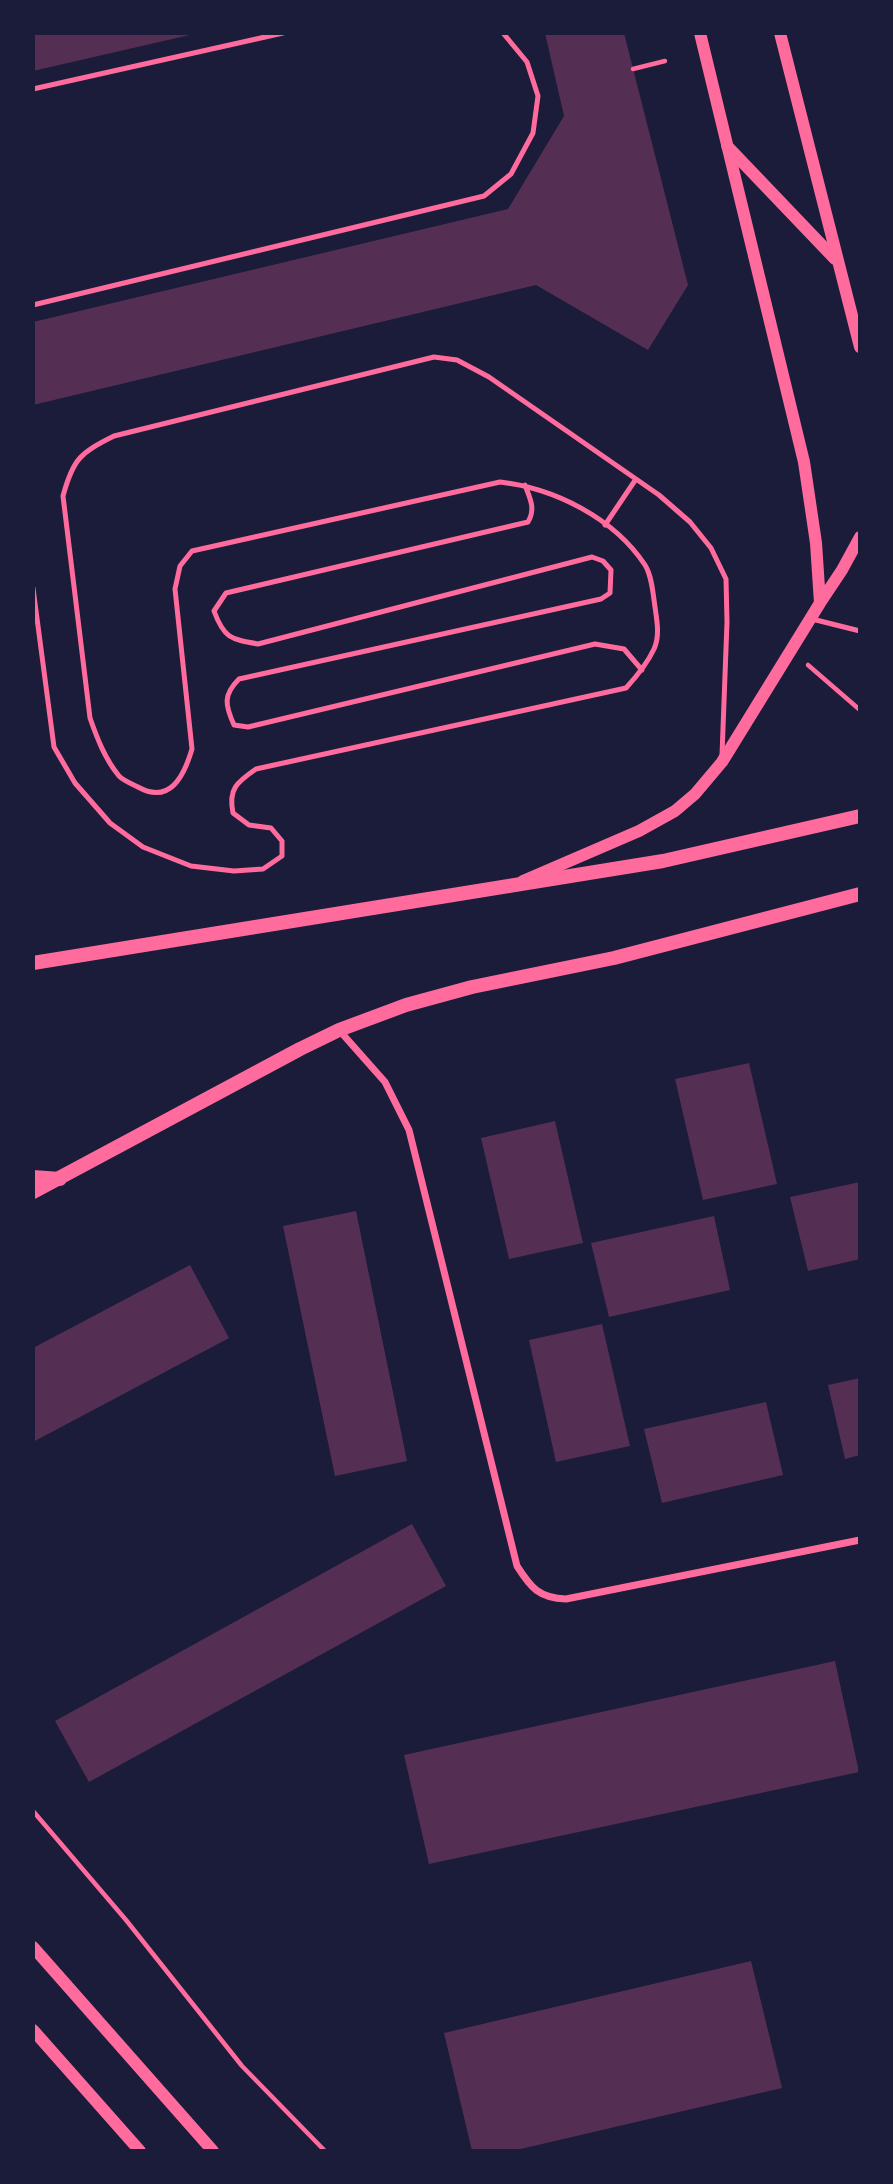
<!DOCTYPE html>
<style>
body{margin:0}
#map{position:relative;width:893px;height:2184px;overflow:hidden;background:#1b1b3a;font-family:"Asap Condensed",sans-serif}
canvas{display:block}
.frame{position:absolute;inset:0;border:35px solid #1b1b3a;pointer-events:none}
</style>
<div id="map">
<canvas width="893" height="2184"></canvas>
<div class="frame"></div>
</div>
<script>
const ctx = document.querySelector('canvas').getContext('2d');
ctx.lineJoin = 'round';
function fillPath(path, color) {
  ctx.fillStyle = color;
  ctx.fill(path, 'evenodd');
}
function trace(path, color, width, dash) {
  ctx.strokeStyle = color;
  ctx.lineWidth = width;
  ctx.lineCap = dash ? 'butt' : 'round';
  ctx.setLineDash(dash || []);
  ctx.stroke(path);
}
const building = new Path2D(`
 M33 33H194V34L33 71Z
 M545 33H624L688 285 648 350 536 285 33 405V322L508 209 564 116Z
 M749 1063 777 1184 703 1200 675 1079Z
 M555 1121 583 1243 509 1259 481 1138Z
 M860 1182V1259L808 1271 790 1197Z
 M356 1211 407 1461 335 1476 283 1226Z
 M714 1216 730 1290 609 1317 591 1243Z
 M190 1265 229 1338 33 1442V1348Z
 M602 1324 630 1446 556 1462 529 1340Z
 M860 1378V1455L845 1459 828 1385Z
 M766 1402 783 1475 662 1503 644 1429Z
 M412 1524 446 1586 89 1782 55 1721Z
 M835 1661 859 1772 429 1864 404 1755Z
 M751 1961 782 2088 512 2151H472L444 2033Z`);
const path = new Path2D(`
 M633 69 665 61
 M808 665 860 710
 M33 1811 126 1920 242 2066 325 2151`);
const service = new Path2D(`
 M33 89 283 33
 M33 305 484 196 511 174 533 133 538 96 527 62 503 33
 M525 485C530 499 536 508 528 522L226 593 214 611C224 638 230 639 258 644L592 557 603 561 611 570 610 593 601 599 239 679C223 695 225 705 234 725L248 727 595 644 624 649 642 670
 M605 525 636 479
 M33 588 54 747 75 783 110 823 143 847 191 866 234 871 263 869 282 856V841L271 828 249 825 233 813C228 789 237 782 256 769L626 688C637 676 647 664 654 649 660 636 657 621 655 607 653 594 652 576 645 565 614 518 554 488 500 482L192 551 180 566 175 589 192 749C184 776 170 805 138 787 132 784 124 781 119 776 105 759 97 738 90 718L63 496C73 459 80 453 114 436L434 357 457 360 489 377 659 495 690 522 711 548 726 579 727 622 722 755
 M812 619 860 631`);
const minor = new Path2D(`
 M339 1030 385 1082 409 1130 517 1566C531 1588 539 1598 566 1599L860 1540`);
const tertiary = new Path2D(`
 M700 33 804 462 816 543 820 603
 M780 33 860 347
 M727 146 835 259
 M523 881 639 831 675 811 695 794 722 762 820 603 842 570 860 537
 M33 1947 213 2151
 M33 2030 140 2151`);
const secondary = new Path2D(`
 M33 963 663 861 860 816
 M33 1177 60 1179
 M33 1192 300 1049 339 1030 406 1005 472 987 614 958 860 894`);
fillPath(building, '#542f53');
trace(path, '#ff6b9d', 4.5);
trace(service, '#ff6b9d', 5);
trace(minor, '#ff6b9d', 7);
trace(tertiary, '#ff6b9d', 12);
trace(secondary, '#ff6b9d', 14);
</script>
